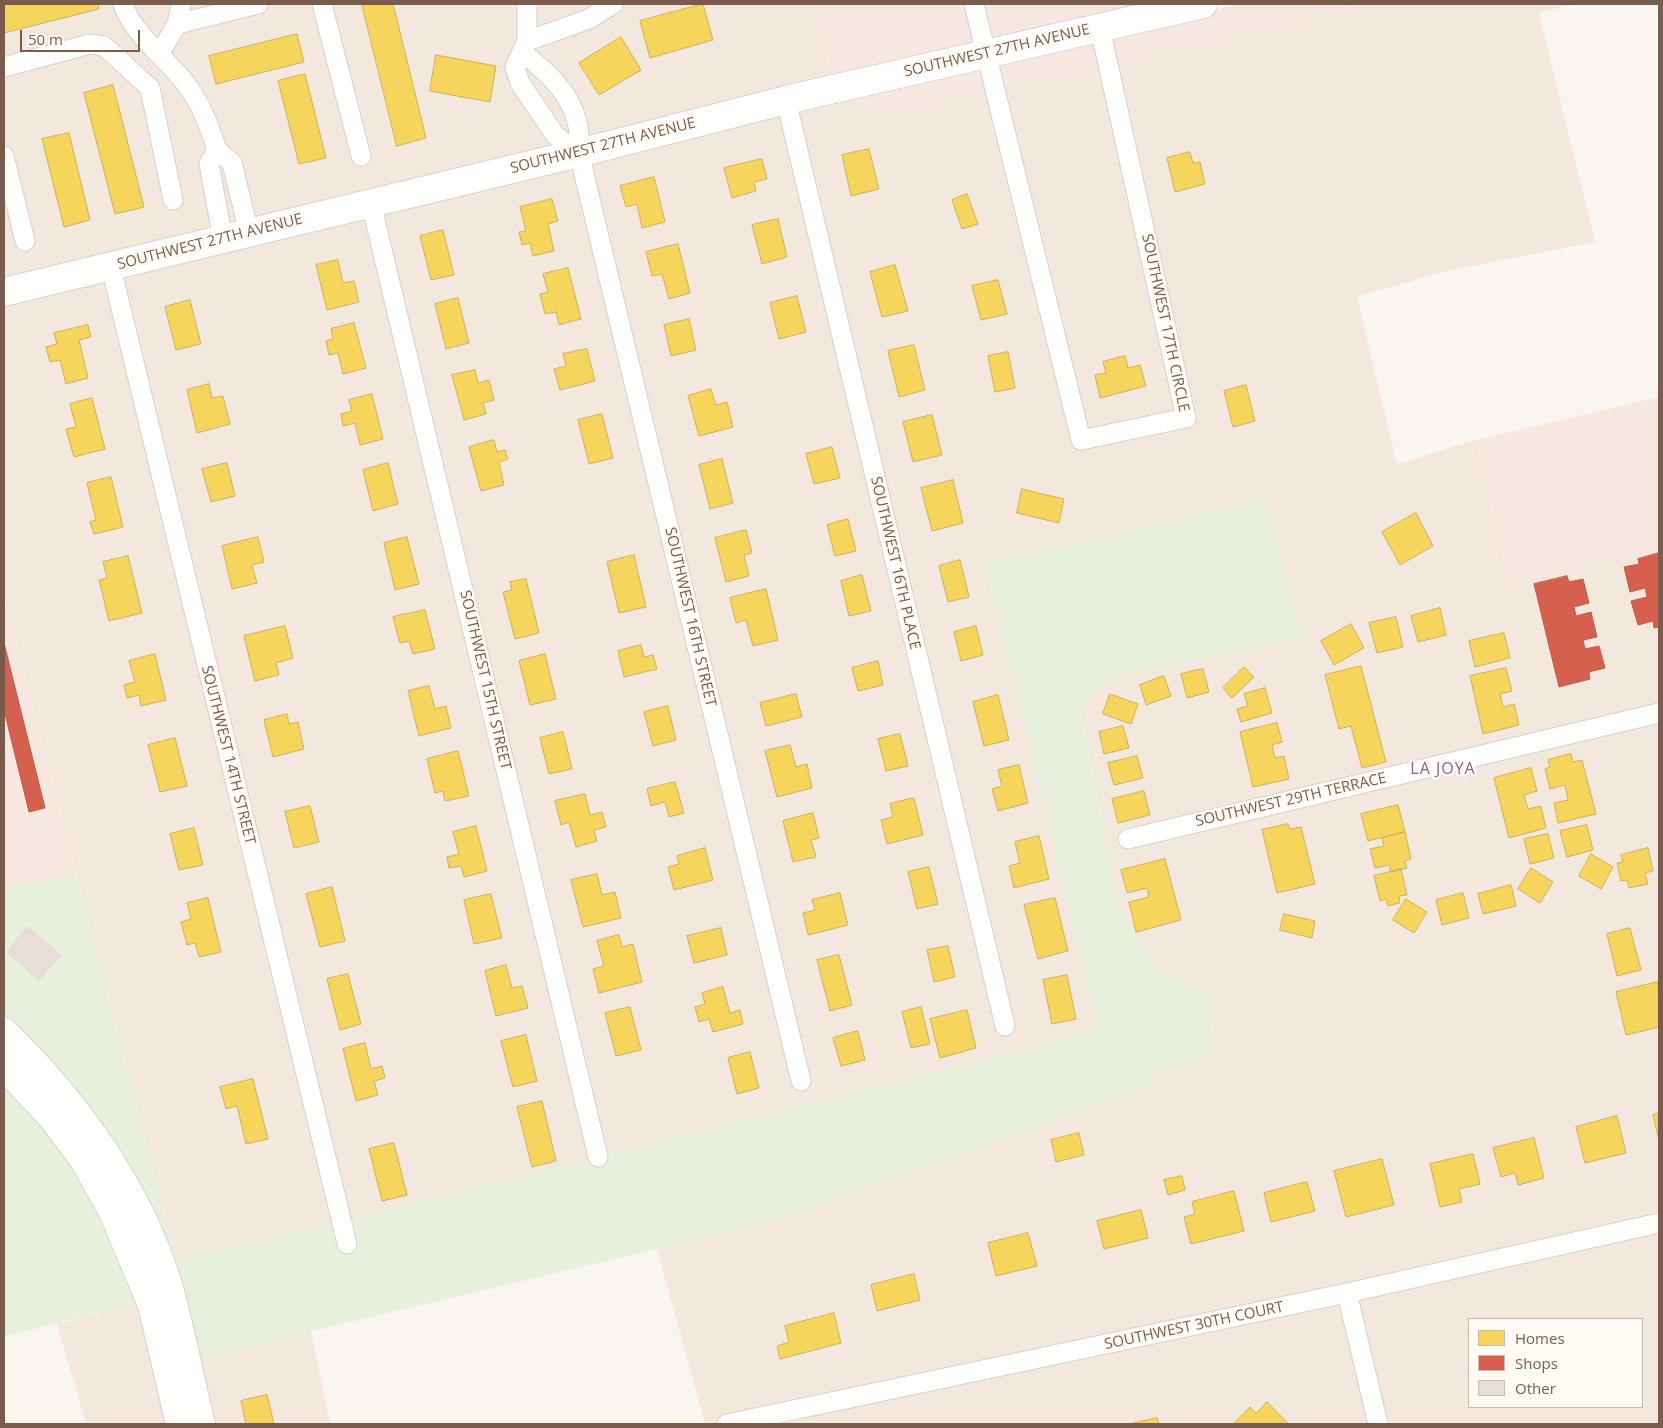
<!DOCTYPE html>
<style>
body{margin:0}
#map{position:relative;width:1663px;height:1428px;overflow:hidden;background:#f9f5f0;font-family:"Open Sans",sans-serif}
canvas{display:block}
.frame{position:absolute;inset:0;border:5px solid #7a5c4d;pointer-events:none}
.legend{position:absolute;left:1468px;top:1318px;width:175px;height:90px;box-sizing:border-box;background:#fffaf3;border:1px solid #cabbb1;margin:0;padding:6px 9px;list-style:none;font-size:15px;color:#7a5c4d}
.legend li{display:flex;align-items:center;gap:10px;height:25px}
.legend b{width:25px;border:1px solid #cabbb1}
.scale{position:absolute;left:20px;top:30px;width:120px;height:22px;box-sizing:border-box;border:2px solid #7a5c4d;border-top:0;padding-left:6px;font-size:15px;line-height:18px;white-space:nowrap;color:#7a5c4d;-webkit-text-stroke:4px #fffaf3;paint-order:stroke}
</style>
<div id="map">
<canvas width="1663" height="1428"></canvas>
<div class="frame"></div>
<ul class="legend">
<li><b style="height:14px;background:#f6d55c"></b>Homes</li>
<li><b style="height:14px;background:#d6604d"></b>Shops</li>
<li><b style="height:14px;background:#e6ded7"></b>Other</li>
</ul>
<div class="scale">50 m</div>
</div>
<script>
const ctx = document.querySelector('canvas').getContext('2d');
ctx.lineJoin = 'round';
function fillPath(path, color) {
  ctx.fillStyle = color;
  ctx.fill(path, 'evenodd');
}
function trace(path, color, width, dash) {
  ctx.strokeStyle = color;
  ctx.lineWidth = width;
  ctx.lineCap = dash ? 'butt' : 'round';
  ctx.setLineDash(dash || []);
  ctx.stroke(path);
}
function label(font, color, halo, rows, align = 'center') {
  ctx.font = font + ' "Open Sans",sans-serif';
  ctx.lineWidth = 5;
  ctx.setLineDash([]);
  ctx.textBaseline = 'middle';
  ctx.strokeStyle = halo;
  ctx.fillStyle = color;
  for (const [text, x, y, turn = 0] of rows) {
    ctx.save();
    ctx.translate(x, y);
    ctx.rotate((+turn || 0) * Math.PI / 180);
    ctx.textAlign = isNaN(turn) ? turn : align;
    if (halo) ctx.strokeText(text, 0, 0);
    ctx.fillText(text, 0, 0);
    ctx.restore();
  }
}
const residential = new Path2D(`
 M4 4H815L830 69 839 79 4 284Z
 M1362 4H1574L1539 13 1595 242 1442 272 1357 297 1397 464 1476 440 1509 582 1659 546V1424H705L657 1249 786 1216 1147 1087 1157 1070 1210 1056 1213 995 1157 970 1118 905 1080 711 1107 677 1302 637 1284 576 1077 544 984 561 1101 1031 324 1226 176 1259 4 595V301L851 93 867 114ZM1469 1319H1642V1407H1469Z
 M140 1301 171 1424H86L57 1324Z
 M311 1331 330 1424H210L199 1358Z`);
const commercial = new Path2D(`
 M815 4H1167L839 79 830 69Z
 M1240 4H1362L867 114 851 93Z
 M1659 397V546L1509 582 1476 440Z
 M4 595 76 873 4 889Z`);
const green = new Path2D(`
 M1264 499 1302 637 1107 677 1080 711 1118 905 1157 970 1213 995 1210 1056 1157 1070 1147 1087 786 1216 657 1249 199 1358 4 1020V889L76 873 176 1259 324 1226 1100 1031 984 561 1077 544Z
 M4 1080 76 1164 140 1301 4 1337Z`);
const homes = new Path2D(`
 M4 4H98L99 9 4 33Z
 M362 4H393L426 138 397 146Z
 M703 4 713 40 650 58 640 21Z
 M297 34 304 62 216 84 209 56Z
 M621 37 641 70 599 95 579 63Z
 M436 55 496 66 490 102 430 91Z
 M305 74 326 158 299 164 278 81Z
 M113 85 144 207 115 214 84 93Z
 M69 133 90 220 64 227 42 139Z
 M869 149 879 189 851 196 842 155Z
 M1190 152 1193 163 1200 162 1205 184 1175 192 1167 158Z
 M762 159 767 179 754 182 756 191 732 198 724 168Z
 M654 177 665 222 642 228 637 204 626 207 620 186Z
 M967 194 978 224 962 229 952 200Z
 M552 199 558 221 548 224 554 251 533 256 530 243 522 245 519 232 526 231 520 207Z
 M778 219 787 257 762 264 752 225Z
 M443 230 454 275 431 280 420 236Z
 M678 244 690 293 669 299 662 274 652 276 646 252Z
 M338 260 343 283 354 281 359 302 327 310 316 265Z
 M895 265 908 311 882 317 870 272Z
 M568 268 581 319 559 325 556 312 545 314 540 294 548 292 543 274Z
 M998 280 1007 314 981 320 972 286Z
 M797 296 806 332 779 339 770 303Z
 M458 298 469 343 446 349 435 304Z
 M190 300 201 344 176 350 165 307Z
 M689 319 696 350 671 356 664 325Z
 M354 323 366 368 343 374 338 353 329 355 326 341 333 339 331 329Z
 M88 325 91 337 79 340 88 378 66 384 60 360 50 362 46 347 57 344 54 333Z
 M914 345 925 390 899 397 888 351Z
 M587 349 595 381 560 390 554 369 566 366 563 354Z
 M1008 352 1015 388 995 392 988 356Z
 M1125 356 1128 368 1140 365 1146 386 1100 398 1095 375 1106 373 1103 362Z
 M475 370 478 383 489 380 494 400 483 403 486 414 464 420 452 375Z
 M209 384 212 398 223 396 230 424 197 433 187 390Z
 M1246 385 1255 421 1233 427 1224 391Z
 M711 389 716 405 727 402 733 427 699 436 688 396Z
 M372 394 383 439 360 445 355 423 343 426 341 414 352 411 349 400Z
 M92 398 105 449 74 457 66 429 76 427 70 404Z
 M602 414 613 458 589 464 578 420Z
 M932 415 942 455 913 462 903 422Z
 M494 440 497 452 505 450 508 459 499 462 504 485 481 491 469 447Z
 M832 447 840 478 814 484 806 454Z
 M722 459 733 503 710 509 699 465Z
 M227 463 235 496 211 502 202 469Z
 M388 463 398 504 373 511 363 470Z
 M111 477 123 527 94 534 90 522 96 520 87 483Z
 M953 480 963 523 932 531 921 488Z
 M1022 489 1064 499 1059 523 1017 513Z
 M1416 513 1433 546 1400 565 1382 532Z
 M848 519 856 551 835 556 827 525Z
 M746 530 752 553 744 555 749 576 726 582 715 538Z
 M258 537 264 562 252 565 257 583 232 589 222 546Z
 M407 537 419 584 395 590 384 543Z
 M634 555 646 607 619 613 607 562Z
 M128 556 142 613 109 621 99 580 107 578 103 562Z
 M960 560 969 597 948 602 939 566Z
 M862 575 871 611 849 616 841 581Z
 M526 579 539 633 515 639 503 592 512 590 510 582Z
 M766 589 778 640 753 646 746 620 736 623 730 598Z
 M1440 608 1446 635 1418 642 1411 616Z
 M425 610 435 649 413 654 409 641 400 643 393 617Z
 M1396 617 1403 647 1377 653 1369 623Z
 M1351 624 1364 648 1334 665 1321 641Z
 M285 626 293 658 276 663 279 675 255 681 244 636Z
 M976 626 983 655 961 661 954 632Z
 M1504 633 1510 658 1475 667 1469 641Z
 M641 645 644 657 653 655 657 669 624 677 618 651Z
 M155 654 166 700 141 706 139 695 127 698 124 685 135 682 129 661Z
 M545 654 556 699 530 705 519 661Z
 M878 661 883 685 858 691 852 668Z
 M1361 666 1386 762 1362 768 1351 726 1339 729 1325 675Z
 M1244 667 1254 677 1232 698 1223 688Z
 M1506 668 1512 691 1500 694 1503 707 1514 704 1519 725 1483 734 1470 676Z
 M1203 669 1209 692 1187 698 1181 674Z
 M1164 676 1171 696 1146 705 1140 685Z
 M429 686 435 709 446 706 451 728 419 736 408 691Z
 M1265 688 1272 713 1241 722 1237 709 1248 706 1244 694Z
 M796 694 802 717 766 726 760 703Z
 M1110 694 1138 704 1131 724 1103 714Z
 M998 695 1009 740 984 746 973 702Z
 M668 706 676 740 653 746 644 712Z
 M287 714 289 724 298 722 304 749 273 757 264 720Z
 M1277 723 1282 742 1272 745 1275 758 1284 756 1289 779 1253 787 1240 732Z
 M1123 726 1129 748 1104 754 1099 732Z
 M563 732 572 769 549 774 540 738Z
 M900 734 908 766 886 771 878 739Z
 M175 738 187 786 160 792 148 745Z
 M790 745 796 767 807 764 812 788 777 797 765 751Z
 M458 751 469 796 445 801 443 791 435 793 427 759Z
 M1571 754 1573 762 1582 760 1596 814 1558 823 1554 803 1568 800 1565 785 1550 789 1545 769 1550 767 1548 760Z
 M1137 756 1143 778 1114 785 1108 763Z
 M1019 765 1028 803 998 811 992 789 1002 786 998 770Z
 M1531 768 1537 791 1524 795 1528 809 1541 806 1546 828 1509 838 1494 778Z
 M675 782 684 813 669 817 665 802 651 806 647 789Z
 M1144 791 1150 815 1118 823 1112 799Z
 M585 794 590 815 602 812 606 827 594 830 597 841 576 847 569 822 561 825 555 801Z
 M914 798 923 835 887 844 881 820 893 817 890 804Z
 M1398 805 1405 832 1368 841 1361 814Z
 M310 806 319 842 294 848 285 812Z
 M813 813 819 838 811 840 816 857 793 862 783 821Z
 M1288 824 1290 829 1301 827 1315 884 1277 893 1262 830Z
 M1587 825 1593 850 1567 857 1560 831Z
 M476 826 487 871 464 877 461 866 449 868 447 857 459 854 453 832Z
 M194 828 203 865 179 870 170 834Z
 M1405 832 1411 859 1405 861 1407 868 1391 872 1389 865 1375 868 1370 849 1384 846 1382 838Z
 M1548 834 1554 858 1530 864 1524 839Z
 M1039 836 1049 879 1014 888 1009 866 1020 863 1015 842Z
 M705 848 713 880 674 890 668 867 679 864 677 856Z
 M1648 848 1653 871 1645 873 1648 884 1629 888 1627 880 1621 881 1617 863 1623 862 1621 855Z
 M1591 854 1613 867 1601 889 1579 876Z
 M1165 859 1181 920 1136 932 1129 902 1149 897 1147 888 1127 893 1121 870Z
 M929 867 938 904 917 909 908 872Z
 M1531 868 1553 882 1540 903 1518 889Z
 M1401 869 1407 895 1399 896 1400 903 1388 906 1386 899 1380 901 1374 876Z
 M597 874 602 895 615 892 621 918 583 927 571 880Z
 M1511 885 1516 906 1483 914 1478 894Z
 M332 887 345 941 320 947 306 894Z
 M840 893 848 925 808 935 803 913 815 910 812 900Z
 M1463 893 1469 918 1442 925 1436 900Z
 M491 894 502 938 474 944 464 900Z
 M208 898 221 952 199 957 195 943 187 945 181 922 191 919 187 903Z
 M1055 898 1068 951 1038 959 1024 905Z
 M1406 899 1427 912 1414 933 1393 920Z
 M1284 914 1315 921 1312 938 1280 930Z
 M721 928 727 955 694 963 687 936Z
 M1630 928 1641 970 1617 976 1607 934Z
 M619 935 622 947 633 944 642 982 599 993 593 969 604 966 597 941Z
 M948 946 955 977 934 982 927 950Z
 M839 955 852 1005 830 1011 817 960Z
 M506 965 512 988 522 986 528 1008 496 1016 485 971Z
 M348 974 361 1024 340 1030 327 979Z
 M1067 975 1076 1019 1052 1024 1043 980Z
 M1658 982 1659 1027 1626 1035 1616 992Z
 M723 987 730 1013 740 1010 743 1024 713 1032 709 1019 699 1022 695 1007 705 1004 702 993Z
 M630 1007 641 1050 616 1056 605 1013Z
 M921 1007 930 1044 911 1048 902 1012Z
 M967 1010 976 1048 940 1058 930 1019Z
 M858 1031 865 1060 841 1066 833 1038Z
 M526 1035 537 1081 513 1087 501 1041Z
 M365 1043 371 1069 382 1066 385 1078 374 1081 378 1095 356 1101 343 1049Z
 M750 1052 759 1088 737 1094 728 1058Z
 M253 1079 268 1139 246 1144 237 1106 226 1109 220 1087Z
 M542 1101 556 1161 532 1167 517 1107Z
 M1659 1113V1141L1653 1115Z
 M1617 1116 1626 1153 1585 1163 1576 1127Z
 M1079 1133 1084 1155 1056 1162 1051 1140Z
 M1534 1138 1544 1178 1518 1185 1515 1173 1501 1177 1493 1148Z
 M394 1143 407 1195 382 1201 369 1149Z
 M1473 1154 1480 1184 1459 1189 1462 1202 1440 1207 1430 1164Z
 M1382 1159 1394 1205 1346 1217 1334 1171Z
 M1182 1176 1185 1190 1168 1195 1164 1180Z
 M1307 1182 1315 1211 1271 1222 1264 1193Z
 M1234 1191 1244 1231 1191 1244 1184 1217 1195 1214 1192 1202Z
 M1141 1210 1148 1238 1104 1249 1097 1221Z
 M1028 1233 1037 1266 996 1276 988 1243Z
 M914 1274 920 1300 877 1311 871 1285Z
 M834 1313 841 1343 780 1359 777 1346 789 1342 785 1326Z
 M267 1395 274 1424H246L241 1401Z
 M1267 1402 1289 1424H1237L1235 1422 1250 1407 1256 1413Z
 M1157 1418 1159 1424H1130Z`);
const shops = new Path2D(`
 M1659 553V627L1654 628 1653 621 1638 625 1631 601 1647 597 1645 588 1630 592 1624 567 1639 564 1638 559Z
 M1567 576 1569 582 1583 579 1589 603 1574 607 1576 616 1591 612 1597 637 1583 640 1585 649 1599 646 1605 668 1589 672 1590 679 1559 687 1534 584Z
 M4 643 45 808 29 812 4 710Z`);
const building = new Path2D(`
 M28 927 61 955 39 980 7 952Z`);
const street = new Path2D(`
 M123 4C131 32 168 60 186 84 202 105 209 126 217 150
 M322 4 361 156
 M527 4V41L515 67 520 83 555 135 579 153
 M974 4 1081 440 1186 418 1100 28
 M177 24 258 4
 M527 41 589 19 613 4
 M160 53 177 24 181 4
 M523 53C546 71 570 92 577 122 580 131 579 143 579 153L801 1081
 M4 67 90 44 104 46 150 88 173 200
 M786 100 1005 1026
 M4 156 25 241
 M371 203 598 1157
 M223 239 209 164 217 150 232 163 249 233
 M111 267 347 1244
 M1128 839 1659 713
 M1347 1293 1378 1424
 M727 1424 1347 1293 1659 1223`);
const secondary = new Path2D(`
 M4 292 579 153 786 100 1203 4
 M4 1032C76 1102 140 1190 169 1288 181 1332 190 1379 201 1424
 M4 1066 52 1117 84 1160 113 1212 152 1305 180 1424`);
const streetNames = [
 ["SOUTHWEST 27TH AVENUE",997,51,-13],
 ["SOUTHWEST 27TH AVENUE",603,146,-14],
 ["SOUTHWEST 27TH AVENUE",210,242,-14],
 ["SOUTHWEST 17TH CIRCLE",1165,323,78],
 ["SOUTHWEST 16TH PLACE",895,563,77],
 ["SOUTHWEST 16TH STREET",690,617,77],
 ["SOUTHWEST 15TH STREET",485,680,77],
 ["SOUTHWEST 14TH STREET",228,755,76],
 ["SOUTHWEST 29TH TERRACE",1291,800,-13],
 ["SOUTHWEST 30TH COURT",1194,1326,-12]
];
const neighbourhoodNames = [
 ["LA JOYA",1443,769]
];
fillPath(residential, '#f2e8de');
fillPath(commercial, '#f6e8e1');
fillPath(green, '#e7f0db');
fillPath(homes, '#f6d55c');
trace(homes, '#d1b158', 1);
fillPath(shops, '#d6604d');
trace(shops, '#ba5f4d', 1);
fillPath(building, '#e6ded7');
trace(building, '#e2d8d2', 1);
trace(street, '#d7d1cb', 21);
trace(secondary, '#d9d2cb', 30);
trace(street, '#fefefd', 19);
trace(secondary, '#fefefd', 28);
label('15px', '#7a5c4d', '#fffaf3', streetNames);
ctx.letterSpacing = '1px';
label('16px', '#846695', '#fffaf3', neighbourhoodNames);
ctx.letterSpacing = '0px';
</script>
